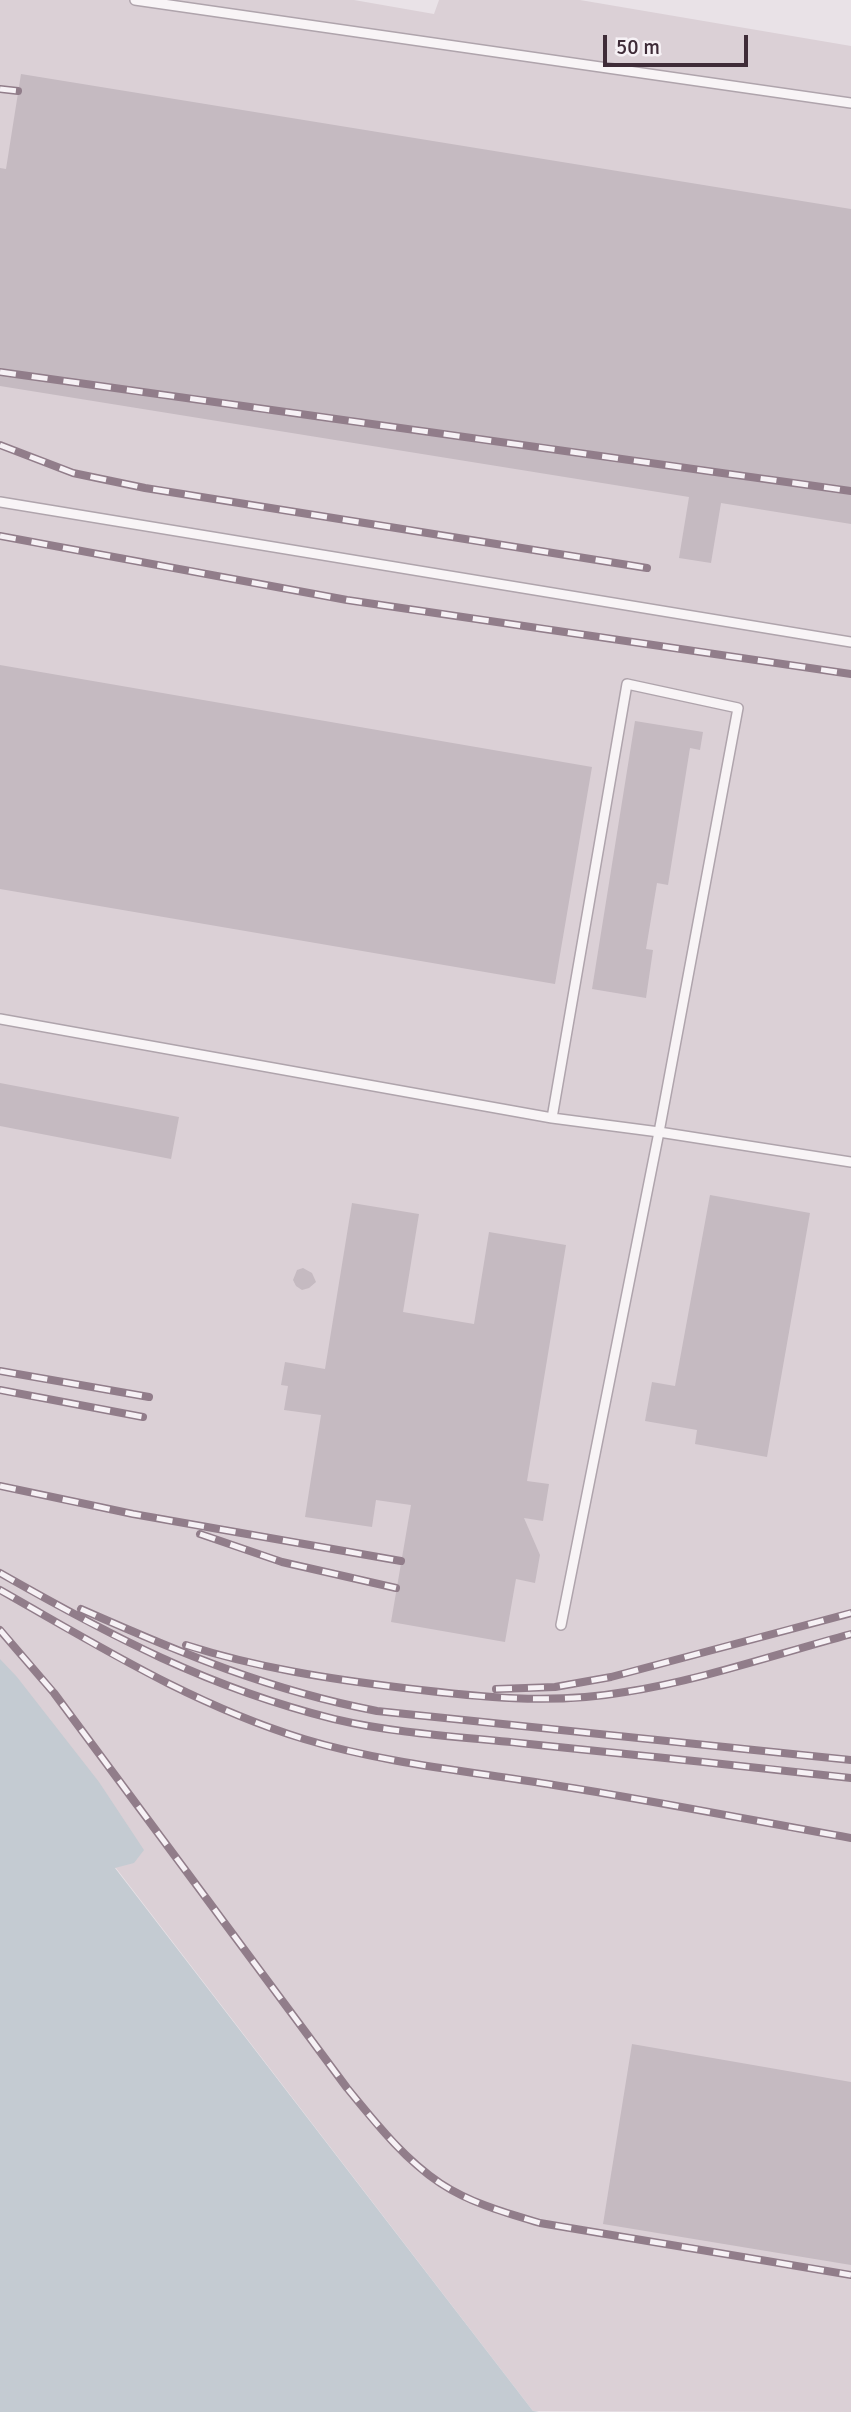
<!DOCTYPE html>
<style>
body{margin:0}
#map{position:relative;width:851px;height:2412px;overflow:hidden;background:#e9e2e7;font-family:Signika,sans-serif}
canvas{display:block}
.scale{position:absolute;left:603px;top:35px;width:145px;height:32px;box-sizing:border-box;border:4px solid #3f2c38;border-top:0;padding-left:9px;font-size:21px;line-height:24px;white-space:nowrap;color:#3f2c38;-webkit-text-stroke:5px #f6f1f5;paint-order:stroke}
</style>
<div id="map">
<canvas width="851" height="2412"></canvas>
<div class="scale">50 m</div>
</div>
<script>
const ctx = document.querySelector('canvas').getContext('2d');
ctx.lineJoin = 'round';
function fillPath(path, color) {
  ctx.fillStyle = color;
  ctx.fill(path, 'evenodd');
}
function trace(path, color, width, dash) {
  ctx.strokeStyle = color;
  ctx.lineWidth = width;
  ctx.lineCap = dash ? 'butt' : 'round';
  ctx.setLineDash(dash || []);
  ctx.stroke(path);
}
const built = new Path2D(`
 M0 0H354L434 14 439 0H580L851 46V2412L533 2411 0 1717Z`);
const green = new Path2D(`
 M0 1659 17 1677 99 1782 144 1850 134 1863 115 1868 533 2411 539 2412H0Z`);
const building = new Path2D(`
 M21 74 851 209V524L721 503 711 563 679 558 689 497 0 386V168L6 169Z
 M0 665 592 767 555 984 0 889Z
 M635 721 703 732 700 750 690 748 668 885 657 883 646 949 653 950 646 998 592 989Z
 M0 1083 179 1117 171 1159 0 1126Z
 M710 1195 810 1213 767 1457 695 1444 697 1430 645 1421 652 1382 675 1386Z
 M352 1203 419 1214 403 1312 474 1324 489 1232 566 1245 527 1481 549 1484 543 1521 524 1518 540 1555 535 1583 516 1579 505 1642 391 1622 411 1505 376 1500 372 1527 305 1517 321 1415 284 1410 288 1386 281 1385 285 1362 325 1369Z
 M303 1268 312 1273 316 1282 309 1288 302 1290 296 1286 293 1280 297 1270Z
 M632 2044 851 2082V2265L603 2224Z`);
const lane = new Path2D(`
 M135 0 851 103
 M0 502 851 642
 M0 1019 552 1118 659 1132 851 1162
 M552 1118 627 684 738 708 659 1132 561 1625`);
const rail = new Path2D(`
 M0 89 18 91
 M0 372 851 491
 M0 445 73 473 145 488 647 568
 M0 536 347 600 851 674
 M0 1371 149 1397
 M0 1390 143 1417
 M0 1486 133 1514 401 1561
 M200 1534 282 1562 396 1588
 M0 1573C111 1636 209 1688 334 1719 397 1734 465 1737 529 1744 636 1755 744 1766 851 1778
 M0 1590C99 1646 193 1705 304 1739 383 1763 467 1771 548 1784 649 1800 750 1820 851 1838
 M81 1609C181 1653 268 1690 377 1711L851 1760
 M0 1630 54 1693 347 2088C375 2122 403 2158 440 2183 470 2203 506 2213 540 2223L851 2275
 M186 1645C258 1668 330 1679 404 1688 478 1697 551 1705 625 1692 702 1680 776 1654 851 1634
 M496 1689 555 1687 611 1677 851 1613`);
fillPath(built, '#dbd0d6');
fillPath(green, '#c4cbd2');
fillPath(building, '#c5bac1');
trace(lane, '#afa4ac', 12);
trace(lane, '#f8f4f6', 9);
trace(rail, '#917d8a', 8);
trace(rail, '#f6f1f5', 5, [16]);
</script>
